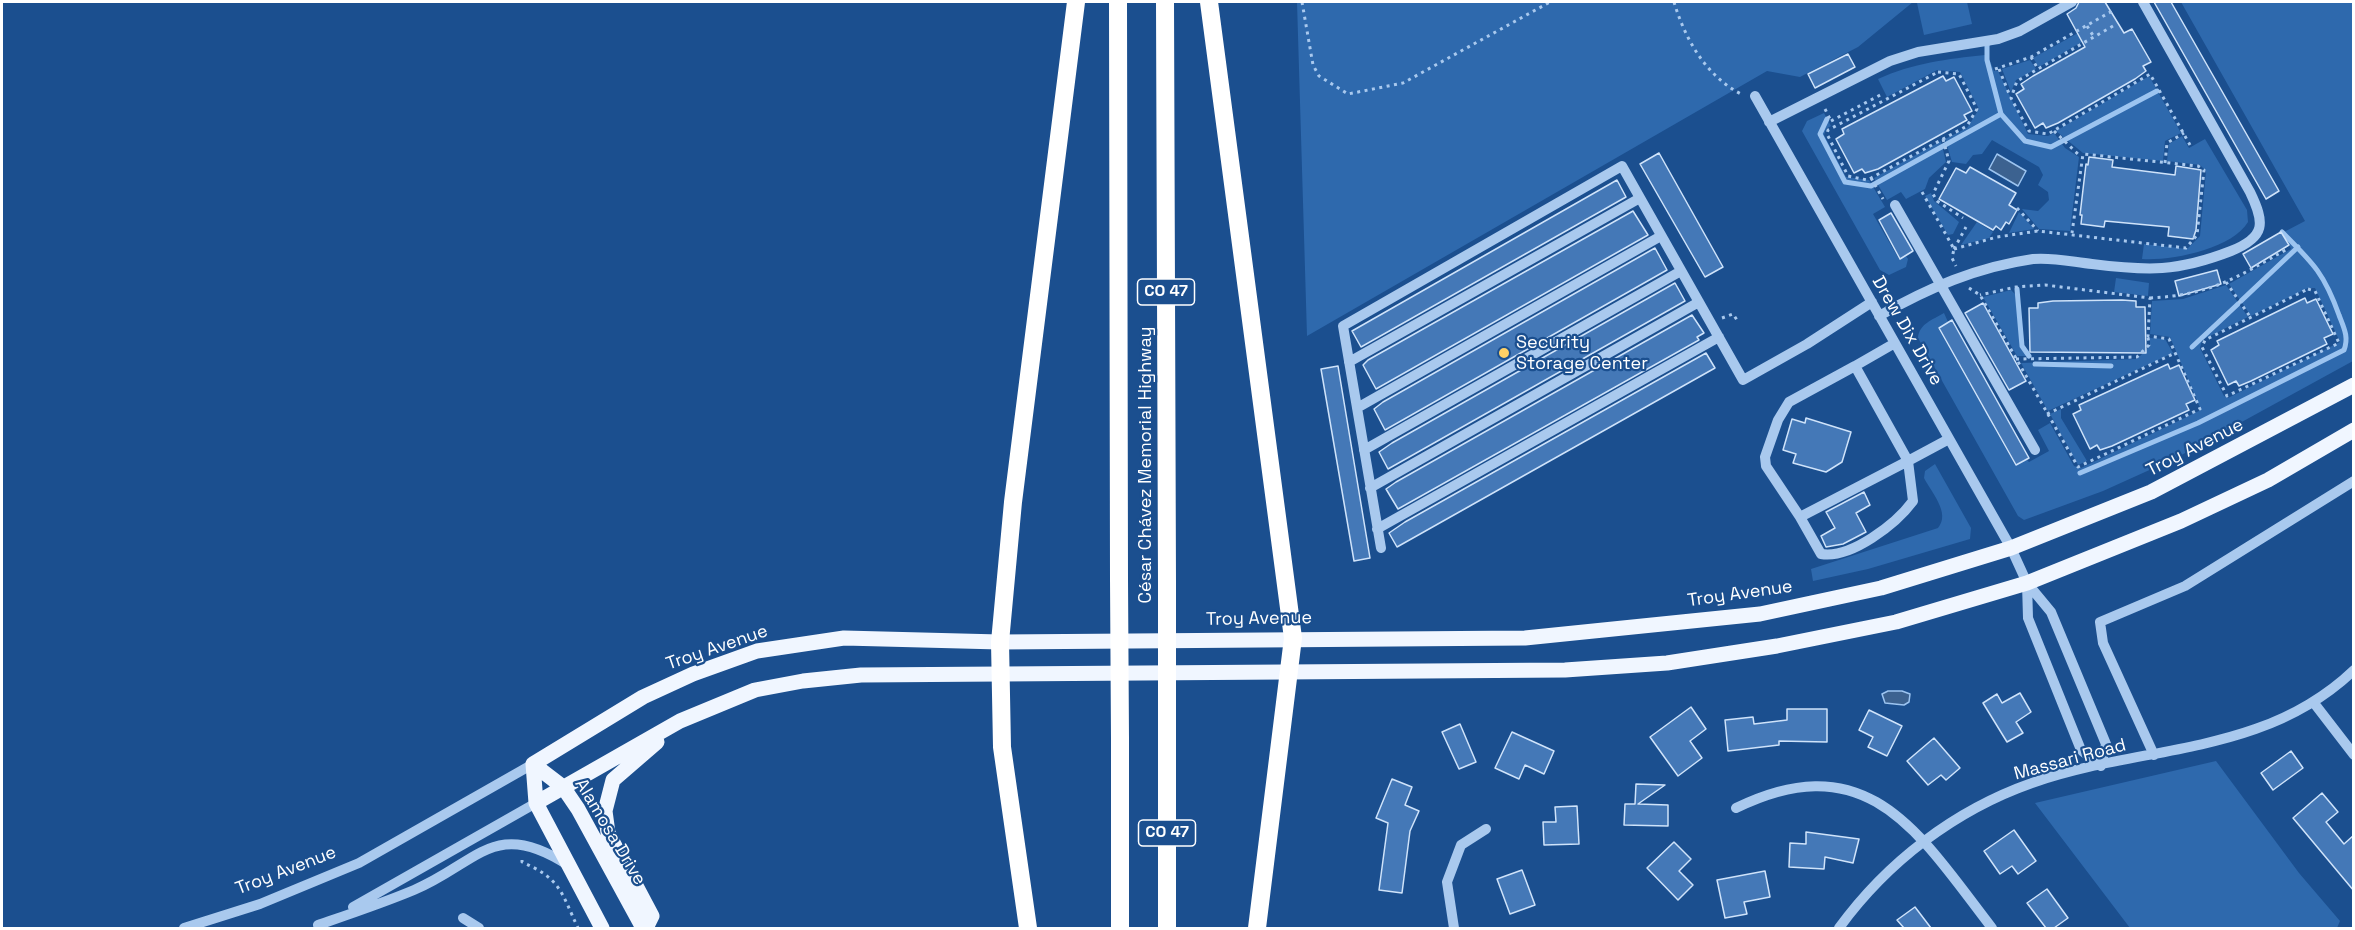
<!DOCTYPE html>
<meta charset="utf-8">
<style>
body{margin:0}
#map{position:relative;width:2355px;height:930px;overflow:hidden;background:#1b4f8f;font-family:"Space Grotesk",sans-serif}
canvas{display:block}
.frame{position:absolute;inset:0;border:3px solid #fff;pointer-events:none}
</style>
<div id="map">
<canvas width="2355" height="930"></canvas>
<div class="frame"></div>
</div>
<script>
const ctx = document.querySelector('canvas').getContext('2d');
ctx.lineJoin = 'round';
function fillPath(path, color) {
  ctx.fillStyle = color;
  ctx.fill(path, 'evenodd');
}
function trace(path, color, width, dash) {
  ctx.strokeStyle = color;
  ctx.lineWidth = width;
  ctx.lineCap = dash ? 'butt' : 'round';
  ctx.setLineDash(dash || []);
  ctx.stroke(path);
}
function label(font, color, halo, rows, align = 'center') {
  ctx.font = font + ' "Space Grotesk",sans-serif';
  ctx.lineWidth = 4.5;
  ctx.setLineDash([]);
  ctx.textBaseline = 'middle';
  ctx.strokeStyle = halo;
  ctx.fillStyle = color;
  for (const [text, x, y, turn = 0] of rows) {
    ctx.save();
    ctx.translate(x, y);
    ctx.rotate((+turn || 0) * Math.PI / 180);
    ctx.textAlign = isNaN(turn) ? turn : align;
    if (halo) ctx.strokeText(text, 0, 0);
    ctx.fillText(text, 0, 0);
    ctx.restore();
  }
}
const green = new Path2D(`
 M1297 2H1913L1858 47 1800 77 1767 71 1307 336Z
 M1926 2H1967L1972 24 1924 35 1917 3Z
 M2181 2H2353V361L2176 458 2103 491 2024 520 2018 516 1918 338C1919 324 1932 320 1944 313L1948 322 1938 328 1982 406 1989 402 2005 419 1993 426 2015 465 2027 460 2029 462 2049 451 2038 430 2050 423 2074 466 2081 468 2201 410 2170 337 2150 334 2152 301 2183 299 2226 285 2248 317 2202 340 2200 348 2224 396 2228 398 2340 342 2315 288H2308L2251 316 2229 284 2291 249 2284 232 2305 221Z
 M2087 28 2092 36 2039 67 2033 58Z
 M1985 55 1988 56 1994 71H1998L2028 134 2048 136 2054 133 2065 148 2079 157 2070 231 2039 229 2022 209 2038 211 2049 200 2048 192 2038 185 2043 175 2039 167 1992 140 1982 154 1973 155 1966 164 1952 162 1945 139 1967 128 1979 109 1960 72 1937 70 1887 97 1878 79C1913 63 1947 59 1985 55Z
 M2030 60 2036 69 2016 80 2011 92 2002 69Z
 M2149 76 2181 133 2165 141 2163 161 2083 153 2056 131Z
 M1824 113 1831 126 1826 129 1824 135 1846 177 1869 180 1885 207 1873 214 1899 259 1906 256 1908 259 1906 267 1889 275 1880 270 1802 131 1807 121Z
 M2182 136 2189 148 2205 139 2247 210 2248 222C2232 249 2171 261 2142 259L2144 244 2187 249 2200 236 2206 171 2200 165 2167 161 2169 144Z
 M1941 141 1946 162 1929 178 1925 189 1906 199 1901 192 1887 200 1874 178Z
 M1931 193 1934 201 1959 222 1953 234 1948 235 1925 196Z
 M2019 212 2034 229 2009 233Z
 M1977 222 1993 232 1989 238 1961 245Z
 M2116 278 2149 283 2148 296 2114 292Z
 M2011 290 2016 295 2020 347 2027 356H2017L1983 297Z
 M2150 338 2165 339 2173 353 2048 411 2021 363 2137 359 2150 346Z
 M2061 409V418L2087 461 2078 465 2050 414Z
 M1935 464 1971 528 1970 539 1868 569 1813 581 1811 569 1938 528C1951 513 1931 492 1924 478L1925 471Z
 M2216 761 2299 873 2340 921 2337 928H2130L2035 803Z`);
const water = new Path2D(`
 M1997 154 2026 171 2018 186 1989 169Z
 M1888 691H1902L1910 694 1909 702 1904 705 1885 703 1882 694Z`);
const stream = new Path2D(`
 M2001 114 2025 141 2051 147 2157 91
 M1827 119 1820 134 1845 182 1871 186 2001 114 1987 60V44L1991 42
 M2017 289 2022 346 2029 356
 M2241 301 2298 247
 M2192 347 2238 304
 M2035 364 2111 366
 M2080 473 2198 423 2344 350C2349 337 2344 328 2339 315 2324 273 2313 263 2282 232`);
const building = new Path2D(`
 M2079 2H2105L2124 33 2132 29 2151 62 2143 66 2146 71 2135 79 2058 123 2046 128 2043 123 2035 128 2016 94 2024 89 2021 84 2033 76 2085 47 2067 14 2076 8Z
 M2154 2H2171L2279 191 2266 199Z
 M1848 54 1855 67 1815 88 1808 74Z
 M1943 76 1946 81 1954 77 1972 111 1964 115 1967 120 1878 169 1865 173 1862 169 1854 173 1836 139 1844 134 1842 129Z
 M1659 153 1723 267 1705 277 1640 164Z
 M2089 157 2113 160 2112 167 2175 175 2176 166 2201 170 2196 230 2193 239 2168 236 2169 227 2105 221 2104 227 2081 224 2082 215H2080L2086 164 2088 165Z
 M1970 167 2016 193 2009 205 2017 210 2009 224 2006 222 2001 230 1996 226 1993 230 1939 199 1956 168 1966 173Z
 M1617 180 1626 197 1361 347 1352 331Z
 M1633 211 1648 235 1376 389 1363 365 1368 360Z
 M1891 213 1913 251 1900 259 1879 220Z
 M2281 232 2289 245 2251 268 2243 254Z
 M1655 248 1667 270 1385 430 1374 409 1383 402Z
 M2217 270 2221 284 2179 296 2175 281Z
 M1675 283 1685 301 1388 469 1379 452 1392 443Z
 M2305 298 2307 303 2316 299 2333 334 2324 338 2327 344 2251 381 2239 386 2236 381 2228 385 2211 350 2219 345 2217 341Z
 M2122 300 2136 301V307H2145L2146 353 2030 352 2029 308H2038V303L2053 301Z
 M1983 303 2026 381 2009 390 1965 313Z
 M1692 315 1704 333 1697 337 1699 340 1398 509 1386 489 1396 482Z
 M1952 320 2029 458 2016 465 1939 328Z
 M1706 353 1715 368 1397 547 1389 533 1405 522Z
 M2168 364 2170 369 2179 365 2195 400 2186 404 2189 410 2112 446 2100 450 2097 445 2090 449 2073 414 2081 410 2079 405Z
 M1338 366 1370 558 1354 561 1321 369Z
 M1806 418 1851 432 1842 462 1826 472 1793 463 1796 454 1783 450 1792 419 1805 423Z
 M1864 492 1870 505 1856 513 1866 532 1843 544 1826 547 1821 536 1835 528 1826 512Z
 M2020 693 2031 712 2016 722 2023 733 2007 742 1983 703 1997 694 2002 703Z
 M1691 707 1706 729 1690 741 1702 758 1678 776 1650 737Z
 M1787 709H1827V742L1779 741V745L1728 751 1725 720 1753 717 1754 724 1787 720Z
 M1869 710 1902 726 1887 756 1868 747 1873 737 1859 730Z
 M1460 724 1476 762 1459 769 1442 732Z
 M1512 732 1554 751 1544 774 1525 765 1519 779 1495 768Z
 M1934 738 1960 768 1946 780 1941 775 1928 785 1907 761Z
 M2291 751 2303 768 2273 790 2261 773Z
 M1392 779 1412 787 1405 805 1419 811 1410 831 1402 893 1379 890 1388 823 1376 818Z
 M1636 784 1665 785 1638 804 1668 805V826L1624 825 1625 804H1635Z
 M2322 793 2338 812 2326 822 2344 844 2354 835V891L2293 818Z
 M1577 806 1579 844 1544 845 1543 822H1556L1555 807Z
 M2014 830 2036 861 2018 874 2012 866 2000 874 1984 851Z
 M1806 832 1859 839 1853 863 1825 857 1824 869 1789 867 1790 843 1806 844Z
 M1674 842 1691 859 1679 871 1693 885 1678 900 1647 868Z
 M1522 870 1535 905 1510 914 1497 879Z
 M1765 871 1770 897 1744 902 1747 914 1725 918 1717 880Z
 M2047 889 2068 918 2054 928H2046L2027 903Z
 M1915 907 1931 928H1904L1897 920Z`);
const path = new Path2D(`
 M1302 2 1313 65 1319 76 1348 94 1403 83 1550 2
 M1674 2C1685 39 1706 76 1741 94
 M2087 26 2094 37
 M2113 26 2017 81 2011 98 2029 131 2048 134 2150 74 2190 145
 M2031 57 2038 69
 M1995 69 2031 57 2114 10
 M1999 69 2010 96
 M1938 72 1959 74 1977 109 1967 126 1871 178 1867 180 1848 176 1827 134 1828 130Z
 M1825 109 1831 121
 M1831 121 1884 93
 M2054 131 2081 157
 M1943 139 1949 161 1933 194 1937 201 1963 218
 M2165 163 2167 143 2184 133
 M1871 178 1883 199
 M1922 192 1954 249 1952 258 1956 266
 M2017 208 2038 231
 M1954 249 1997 237 2038 231 2186 248 2197 235 2204 170 2198 166 2083 154 2072 233
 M1954 249 1966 227
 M2226 282 2251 318
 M1969 288 1980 295 2078 467 2200 409 2169 339 2148 336 2150 298 2045 285 2016 287 1980 295
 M2308 289 2315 291 2339 343 2227 396 2202 347 2205 340Z
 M2150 298C2212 295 2237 277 2289 248
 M1722 318 1733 314 1739 323
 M2016 359 2137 357 2149 345 2148 337
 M2047 414 2175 353
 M522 860V862C561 879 561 892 578 928`);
const minor = new Path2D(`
 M1755 96 2011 548 2027 583 2051 612 2106 744 2101 766 2081 750 2028 618 2027 583
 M1769 122 1890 61 1918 52 1998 39 2020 31 2072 2
 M1895 205 2035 450
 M1879 316C1928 288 1977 267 2033 259 2052 257 2073 262 2092 264 2148 271 2177 272 2231 251 2266 237 2265 223 2250 192L2143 2
 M1895 343 1855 366 1908 461 1949 439
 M1349 362 1640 198
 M1357 408 1661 236
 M1364 450 1681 271
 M1370 488 1699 302
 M1800 517 1821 554C1851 559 1896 524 1913 501L1908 461 1800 517 1766 466 1765 457 1778 420 1789 402 1855 366
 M1377 529 1719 337
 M1381 548 1343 326 1622 166 1743 380 1807 344 1872 302
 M2314 703 2354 755
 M2154 755 2103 643 2100 622 2185 586 2354 481
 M1736 808C1869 743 1920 835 1992 928
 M353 907 536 803
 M463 918 479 928
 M318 925C350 914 383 903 414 890 478 863 494 817 568 865
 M184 928 260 904 359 863 533 764
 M1454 928 1447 882 1461 845 1486 829
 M1839 928C1887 862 1955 810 2032 783 2143 744 2263 757 2354 670`);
const major = new Path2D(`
 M533 764 643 697 693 674 757 651 844 638 1000 642 1525 638 1760 614 1881 588 2011 548 2151 492 2354 385
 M533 764 563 787 578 809 643 928
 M533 764 536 803 602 928
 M536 803 680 721 755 690 803 681 861 675 1565 670 1667 663 1777 646 1896 622 2027 583 2181 521 2268 480 2354 430
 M646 928 652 916 608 833 605 811 613 780 657 742`);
const highway = new Path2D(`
 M1118 2 1119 579
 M1165 2 1167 583
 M1209 2 1293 638 1257 928
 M1167 737V928
 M1028 928 1002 747 1000 642 1013 502 1076 2
 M1120 928V739`);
const highwayBridge = new Path2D(`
 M1119 579 1120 739
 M1167 737V583`);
const markers = [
 [1504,353,6,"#ffd166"]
];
const shields = [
 [1166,292,57],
 [1167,833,57]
];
const shieldNames = [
 ["CO 47",1166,292],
 ["CO 47",1167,833]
];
const streetNames = [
 ["Drew Dix Drive",1907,331,60],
 ["Troy Avenue",2195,448,-27],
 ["César Chávez Memorial Highway",1146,465,-90],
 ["Troy Avenue",1740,594,-8],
 ["Troy Avenue",1259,619,-1],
 ["Troy Avenue",717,648,-19],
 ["Massari Road",2070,760,-15],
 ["Alamosa Drive",610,832,59],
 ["Troy Avenue",286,871,-21]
];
const poiNames = [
 ["Security",1516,343],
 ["Storage Center",1516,364]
];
fillPath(green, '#2e69ad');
fillPath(water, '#3c6290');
trace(water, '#9cc4f0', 1.5);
trace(stream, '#9cc4f0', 5);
fillPath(building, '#4478b7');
trace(building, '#cfe3fa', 1.5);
trace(path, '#a9c9ee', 3, [3, 4.5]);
trace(minor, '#a9c9ee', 10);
trace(major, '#f0f6ff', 15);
trace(highway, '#fff', 18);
trace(highwayBridge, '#fff', 18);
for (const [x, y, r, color] of markers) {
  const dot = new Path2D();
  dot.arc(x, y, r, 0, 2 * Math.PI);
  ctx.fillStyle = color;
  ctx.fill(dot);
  trace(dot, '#1b4f8f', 2);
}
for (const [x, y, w] of shields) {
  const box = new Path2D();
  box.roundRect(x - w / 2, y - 13, w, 26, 4.5);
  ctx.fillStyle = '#1b4f8f';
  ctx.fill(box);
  trace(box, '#fff', 1.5);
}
label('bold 16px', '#fff', null, shieldNames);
label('18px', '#fff', '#1b4f8f', streetNames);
label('18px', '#fff', '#1b4f8f', poiNames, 'left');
</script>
